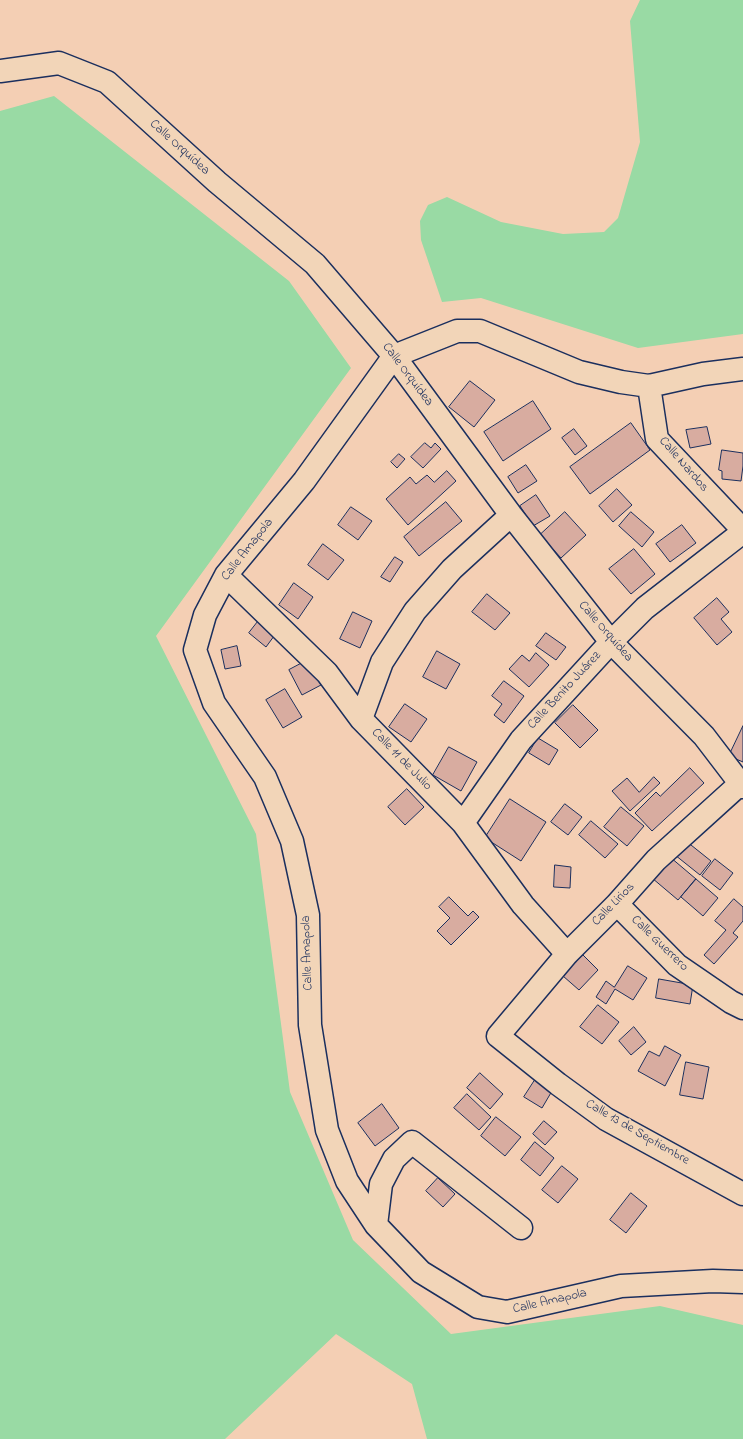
<!DOCTYPE html>
<meta charset="utf-8">
<style>
body{margin:0}
canvas{display:block;background:#f4cfb4}
</style>
<canvas width="743" height="1439"></canvas>
<script>
const ctx = document.querySelector('canvas').getContext('2d');
ctx.lineJoin = 'round';
function fillPath(path, color) {
  ctx.fillStyle = color;
  ctx.fill(path, 'evenodd');
}
function trace(path, color, width, dash) {
  ctx.strokeStyle = color;
  ctx.lineWidth = width;
  ctx.lineCap = dash ? 'butt' : 'round';
  ctx.setLineDash(dash || []);
  ctx.stroke(path);
}
function label(font, color, halo, rows, align = 'center') {
  ctx.font = font + ' "Indie Flower",sans-serif';
  ctx.lineWidth = 3.5;
  ctx.setLineDash([]);
  ctx.textBaseline = 'middle';
  ctx.strokeStyle = halo;
  ctx.fillStyle = color;
  for (const [text, x, y, turn = 0] of rows) {
    ctx.save();
    ctx.translate(x, y);
    ctx.rotate((+turn || 0) * Math.PI / 180);
    ctx.textAlign = isNaN(turn) ? turn : align;
    if (halo) ctx.strokeText(text, 0, 0);
    ctx.fillText(text, 0, 0);
    ctx.restore();
  }
}
const green = new Path2D(`
 M640 0H743V334L638 348 481 298 442 302 421 240 420 221 428 205 447 197 501 222 563 234 604 232 618 218 640 142 630 21Z
 M54 96 289 281 351 368 156 636 256 834 290 1092 353 1240 451 1334 660 1306 743 1325V1439H427L412 1384 336 1334 225 1439H0V111Z`);
const building = new Path2D(`
 M470 381 495 400 474 427 449 407Z
 M533 401 551 429 503 461 484 432Z
 M631 423 650 450 590 494 570 467Z
 M707 427 711 444 690 448 686 430Z
 M574 429 587 446 575 455 562 438Z
 M425 443 431 448 435 443 441 449 423 468 411 457Z
 M722 450 743 453V466L741 481 722 479V471L719 470Z
 M399 454 405 459 397 468 391 462Z
 M526 465 537 481 518 493 508 477Z
 M447 471 456 481 408 525 386 499 410 477 416 484 427 475 434 482Z
 M617 489 632 505 613 522 599 506Z
 M536 495 550 516 533 526 520 506Z
 M446 502 462 521 419 556 404 537Z
 M351 507 372 521 358 540 338 525Z
 M565 512 586 535 561 558 540 535Z
 M631 512 654 532 642 547 619 526Z
 M682 525 696 543 670 562 656 544Z
 M323 544 344 560 328 580 308 565Z
 M634 549 655 574 631 594 609 569Z
 M395 557 403 562 390 582 381 577Z
 M294 583 313 597 298 619 279 605Z
 M487 594 510 613 495 630 472 612Z
 M717 598 729 612 721 619 732 632 717 645 694 618Z
 M353 612 372 621 360 648 340 639Z
 M260 619 277 632 266 647 249 633Z
 M546 633 566 647 556 660 536 646Z
 M237 646 241 666 225 669 221 650Z
 M437 651 460 664 446 689 423 677Z
 M536 653 549 665 529 687 509 669 522 655 529 661Z
 M308 660 321 685 302 695 289 670Z
 M504 681 524 696 504 723 494 715 502 704 492 696Z
 M285 689 302 717 283 728 266 700Z
 M405 704 427 719 411 742 389 727Z
 M573 705 598 730 580 748 555 723Z
 M743 726V762L729 756Z
 M538 738 558 750 549 765 529 753Z
 M449 747 477 762 461 791 433 775Z
 M690 768 704 783 652 831 635 813 656 792 660 796Z
 M654 777 660 783 630 811 612 791 627 778 639 792Z
 M407 789 424 807 405 825 388 807Z
 M510 799 546 822 521 861 485 838Z
 M565 804 582 817 568 835 551 822Z
 M621 807 644 826 627 846 604 827Z
 M591 821 618 844 605 858 579 835Z
 M686 841 711 861 700 875 675 855Z
 M670 857 696 879 678 900 652 878Z
 M715 859 733 873 720 890 702 876Z
 M555 865 571 867 570 888 554 887Z
 M696 879 718 898 703 916 681 897Z
 M449 897 468 916 473 911 479 917 451 945 437 931 450 918 439 907Z
 M734 899 743 907V921L733 933 738 937 714 964 704 955 726 930 715 921Z
 M583 955 598 970 579 990 563 976Z
 M628 966 647 978 633 1000 615 989 606 1004 596 997 606 981 614 987Z
 M659 979 693 985 690 1004 656 998Z
 M598 1005 619 1022 602 1044 580 1027Z
 M634 1027 646 1042 631 1055 619 1041Z
 M665 1046 681 1055 665 1086 638 1071 649 1051 659 1056Z
 M686 1062 709 1067 703 1099 680 1095Z
 M480 1073 503 1094 490 1109 467 1088Z
 M535 1080 552 1091 542 1108 524 1097Z
 M467 1094 491 1117 479 1130 454 1108Z
 M382 1104 399 1128 375 1146 358 1123Z
 M496 1117 521 1137 505 1156 481 1136Z
 M544 1121 557 1132 545 1145 533 1134Z
 M535 1142 554 1158 540 1176 521 1160Z
 M562 1166 578 1179 558 1203 542 1190Z
 M438 1178 455 1194 443 1207 426 1191Z
 M631 1193 647 1206 626 1233 610 1220Z`);
const minor = new Path2D(`
 M0 71 59 63 107 82 217 182 315 264 394 356 511 515 611 642 704 736 743 787
 M394 356 304 481 226 575 205 615 195 650 214 703 265 777 292 841 308 915 310 1025 327 1130 347 1181 376 1225 421 1272 478 1307 507 1312 621 1286 713 1281 743 1282
 M394 356 457 331H480L579 372 621 382 649 386 703 374 743 369
 M649 386 657 439 743 530
 M226 575 327 673 361 719 463 823 523 905 567 954
 M361 719 382 662 415 611 452 569 511 515
 M740 784 656 860 617 904 567 954 498 1036 558 1084 606 1119 743 1194
 M463 823 521 740 611 642 645 608 743 532
 M617 904 677 965 731 1002 743 1008
 M376 1225 381 1184 394 1159 412 1142 521 1228`);
const streetNames = [
 ["Calle Orquídea",179,148,42],
 ["Calle Orquídea",407,375,53],
 ["Calle Nardos",683,465,49],
 ["Calle Amapola",248,550,-52],
 ["Calle Orquídea",605,632,49],
 ["Calle Benito Juárez",565,691,-47],
 ["Calle 11 de Julio",401,760,46],
 ["Calle Lirios",614,905,-46],
 ["Calle Guerrero",659,944,44],
 ["Calle Amapola",308,953,-92],
 ["Calle 13 de Septiembre",637,1133,30],
 ["Calle Amapola",550,1302,-13]
];
fillPath(green, '#99daa4');
fillPath(building, '#d8aca0');
trace(building, '#1b2f5e', 1);
trace(minor, '#1b2f5e', 25);
trace(minor, '#f2d5b8', 22);
label('13px', '#1b2f5e', '#f2d5b8', streetNames);
</script>
